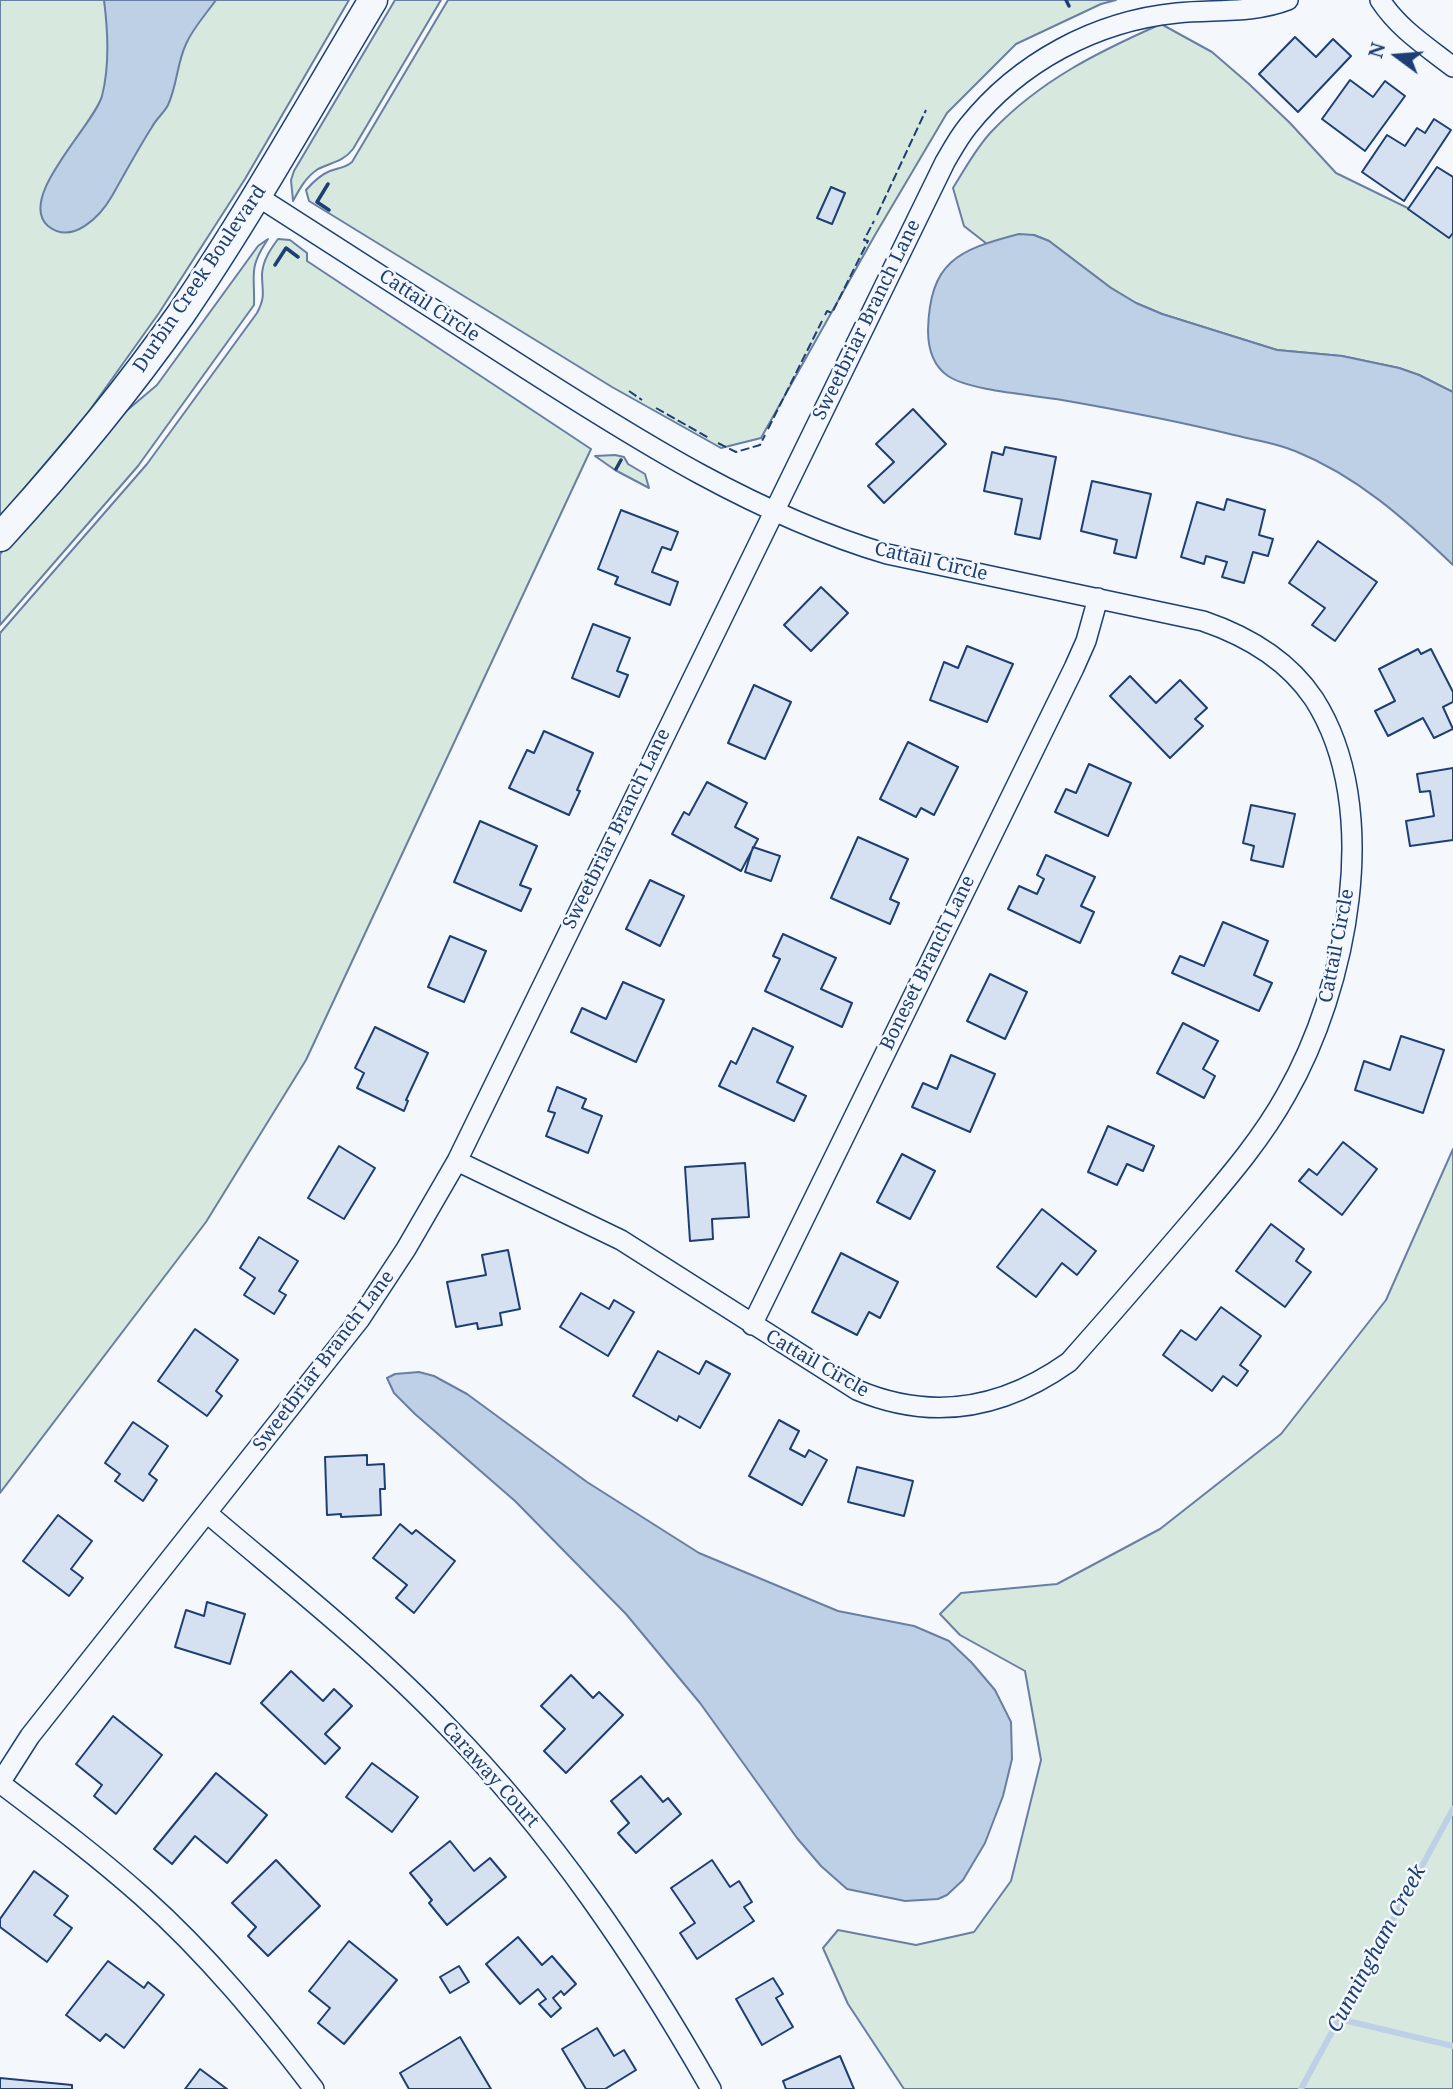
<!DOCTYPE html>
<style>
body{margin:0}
#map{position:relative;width:1453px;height:2089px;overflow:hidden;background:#f4f7fb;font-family:"Noto Serif",serif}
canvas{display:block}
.north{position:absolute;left:1362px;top:21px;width:70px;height:70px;-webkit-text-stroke:5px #f4f7fb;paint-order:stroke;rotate:286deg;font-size:19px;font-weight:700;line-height:28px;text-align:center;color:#1d3f73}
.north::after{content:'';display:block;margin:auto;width:24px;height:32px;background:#1d3f73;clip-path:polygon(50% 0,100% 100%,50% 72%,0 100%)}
</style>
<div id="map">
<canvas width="1453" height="2089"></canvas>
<div class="north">N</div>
</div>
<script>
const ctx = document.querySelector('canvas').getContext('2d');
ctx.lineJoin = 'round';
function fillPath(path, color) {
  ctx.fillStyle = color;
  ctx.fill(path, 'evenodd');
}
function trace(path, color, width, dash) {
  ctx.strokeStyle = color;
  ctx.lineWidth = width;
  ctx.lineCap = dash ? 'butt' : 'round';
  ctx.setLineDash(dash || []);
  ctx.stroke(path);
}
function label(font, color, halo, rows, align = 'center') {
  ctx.font = font + ' "Noto Serif",serif';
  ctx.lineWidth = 5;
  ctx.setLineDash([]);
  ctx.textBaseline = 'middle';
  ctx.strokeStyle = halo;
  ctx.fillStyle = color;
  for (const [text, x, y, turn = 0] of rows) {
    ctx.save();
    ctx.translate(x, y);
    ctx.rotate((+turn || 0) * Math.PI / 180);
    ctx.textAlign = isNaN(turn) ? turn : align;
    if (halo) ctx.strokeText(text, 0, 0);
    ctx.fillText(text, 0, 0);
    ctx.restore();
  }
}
const green = new Path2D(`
 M0 0H349L245 179 159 313 87 414 0 517Z
 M395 0H441L353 149C343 162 332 162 318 169 306 177 300 188 293 201L291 180 294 171Z
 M448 0H1116L1101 4 1016 44 947 113 875 235 761 438 721 448 612 387 309 201 306 190C313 182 320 175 330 171 338 168 345 168 352 162Z
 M1161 24 1212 52 1249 84 1290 123 1336 173 1453 230V392L1419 375 1399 368 1342 356 1277 350 1162 314 1136 303 1111 288 1049 241 1034 235H1019L987 244 964 226 953 188C965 169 977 146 993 130 1041 80 1098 52 1161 24Z
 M268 239C248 269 255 273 254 305L138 466 0 625V554L118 418 157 385 258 246Z
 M278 239 290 240 307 253V261L591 449 306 1060 206 1222 0 1493V633L147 464 257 313C266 296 262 292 262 274 263 260 270 250 278 239Z
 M615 455 624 457 628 464 645 474 649 488 615 470 595 456Z
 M1453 1149V2089H904L848 2004 823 1948 838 1930 916 1945 974 1932 1011 1881 1041 1760 1025 1671 960 1635 940 1614 961 1593 1057 1584 1160 1529 1281 1434 1386 1300Z`);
const water = new Path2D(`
 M104 0H216C206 14 193 28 186 44 177 63 177 86 168 105 164 113 156 119 152 127 138 149 125 173 112 196 101 215 73 246 48 226 16 198 94 125 102 96 110 65 108 31 104 0Z
 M1019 234 1034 235 1049 241 1111 288 1136 303 1162 314 1277 350 1342 356 1399 368 1419 375 1453 392V565C1405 519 1357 476 1295 451 1276 443 1254 440 1234 435 1177 421 1119 410 1062 400 1034 395 970 391 948 376 932 365 928 348 928 330 930 262 957 250 1019 234Z
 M419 1372 434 1376 467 1394 587 1482 699 1553 838 1611 914 1626 949 1641 972 1663 995 1690 1011 1722 1012 1759 1003 1796 985 1843 963 1880 947 1895 938 1899 905 1901 847 1889 821 1866 797 1838 700 1703 626 1614 515 1501 415 1414 394 1393 387 1378 395 1374Z`);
const stream = new Path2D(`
 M1339 2019 1453 2046
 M1301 2089 1453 1809`);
const building = new Path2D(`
 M1295 37 1316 57 1333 39 1351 56 1298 112 1259 74Z
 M1350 80 1373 97 1385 81 1405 96 1365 151 1322 119Z
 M1434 119 1451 130 1404 201 1362 172 1387 135 1405 146 1417 128 1425 133Z
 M1437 167 1453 177V233L1449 238 1408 209Z
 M831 187 845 193 832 224 817 218Z
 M913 409 946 444 884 503 868 486 894 462 876 444Z
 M1005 447 1056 457 1040 539 1015 534 1022 499 984 491 992 452 1003 455Z
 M1092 481 1151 494 1136 558 1114 553 1117 540 1081 531Z
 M1227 499 1265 510 1259 535 1273 539 1268 556 1253 552 1244 583 1222 577 1227 562 1206 556 1204 564 1181 557 1197 502 1224 510Z
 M621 510 678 532 671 550 662 547 652 572 678 582 670 605 615 584 618 577 598 569Z
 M1318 541 1377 582 1335 641 1312 625 1325 608 1289 583Z
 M821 587 848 613 811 651 784 625Z
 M593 624 630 638 617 671 628 675 619 697 572 678Z
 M967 646 1013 664 987 722 930 700 944 662 958 668Z
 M1418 649 1421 654 1431 649 1453 692V702L1443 707 1453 729 1434 738 1423 718 1388 736 1375 711 1395 701 1379 669Z
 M1130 676 1156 703 1180 680 1207 708 1195 719 1203 726 1170 758 1110 696Z
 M754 685 791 702 765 759 728 743Z
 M544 731 593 753 577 790 580 791 569 815 509 788 527 750 534 753Z
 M908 742 958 767 934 815 921 808 916 817 880 799Z
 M1089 764 1131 783 1108 836 1055 812 1066 789 1076 793Z
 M1453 768V840L1410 846 1406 821 1434 816 1430 791 1420 792 1417 774Z
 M707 782 747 803 735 827 758 839 741 871 672 834 684 812 689 815Z
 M1251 805 1295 814 1283 867 1251 860 1254 846 1243 843Z
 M480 821 537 846 520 885 531 889 521 911 454 882Z
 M858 837 908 859 890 899 899 903 890 924 831 898Z
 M753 847 780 856 771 881 745 872Z
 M1046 855 1095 877 1081 906 1094 912 1080 943 1008 909 1019 886 1037 894 1044 879 1037 875Z
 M650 880 684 896 660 946 626 929Z
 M1223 922 1268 941 1254 975 1272 983 1259 1011 1172 973 1180 956 1204 966Z
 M783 934 836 958 821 989 852 1003 842 1027 765 991 780 959 773 956Z
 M450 936 486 951 464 1002 428 987Z
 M990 974 1027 992 1005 1039 967 1021Z
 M623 982 664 1000 636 1062 571 1032 582 1008 606 1019Z
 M1183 1023 1218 1041 1203 1069 1215 1076 1204 1098 1157 1073Z
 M375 1027 428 1053 406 1100 408 1101 404 1111 357 1088 364 1073 355 1068Z
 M753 1028 793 1047 777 1082 806 1096 794 1121 719 1086 731 1061 736 1064Z
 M1401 1036 1444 1050 1423 1113 1355 1090 1364 1061 1390 1070Z
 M951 1055 995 1074 970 1132 912 1107 923 1083 937 1089Z
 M557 1087 586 1099 582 1108 602 1116 588 1153 546 1136 555 1113 548 1111Z
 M1108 1126 1154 1146 1143 1171 1127 1164 1117 1185 1088 1172Z
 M1343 1142 1377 1169 1342 1215 1299 1181 1309 1169 1317 1175Z
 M339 1146 375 1168 344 1219 308 1198Z
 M902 1154 935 1171 910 1219 877 1202Z
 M745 1163 749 1217 712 1219 713 1239 690 1241 685 1167Z
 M1042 1209 1096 1251 1077 1275 1062 1263 1036 1297 997 1267Z
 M1271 1224 1304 1249 1296 1261 1311 1272 1285 1307 1236 1271Z
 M259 1237 298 1261 279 1291 286 1295 274 1314 244 1295 255 1278 240 1268Z
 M508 1250 520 1309 500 1313 502 1325 478 1329 477 1323 456 1327 447 1282 486 1275 482 1255Z
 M841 1253 898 1282 880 1318 869 1312 857 1335 812 1312Z
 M581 1293 609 1309 614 1300 634 1312 608 1356 560 1327Z
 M1221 1307 1261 1336 1240 1365 1248 1371 1237 1386 1223 1376 1212 1391 1163 1355 1181 1330 1196 1340Z
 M195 1329 238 1360 216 1391 222 1396 207 1416 158 1381Z
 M658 1351 699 1374 706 1361 730 1374 700 1428 679 1416 677 1421 633 1396Z
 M779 1420 799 1431 790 1449 805 1457 809 1450 827 1460 802 1505 749 1476Z
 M133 1422 168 1446 149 1474 157 1480 143 1501 115 1481 120 1474 105 1463Z
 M367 1455V1465L384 1464 385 1489H380L381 1515 341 1517V1514L327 1515 325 1457Z
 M857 1467 913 1481 904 1516 848 1502Z
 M58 1515 92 1541 71 1569 83 1578 69 1596 23 1561Z
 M400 1524 412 1534 416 1530 455 1561 414 1613 396 1598 407 1585 373 1558Z
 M207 1602 245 1614 230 1664 175 1647 186 1610 204 1616Z
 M291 1671 323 1701 334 1689 352 1706 325 1734 340 1748 325 1764 261 1703Z
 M571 1675 593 1698 599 1692 623 1715 566 1773 544 1751 565 1729 541 1706Z
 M113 1716 162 1755 116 1814 94 1796 102 1785 76 1764Z
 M372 1763 418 1797 392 1832 346 1797Z
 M216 1773 267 1815 227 1863 195 1836 172 1864 154 1849Z
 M641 1776 663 1802 668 1798 681 1814 636 1853 618 1833 629 1823 611 1801Z
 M450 1841 474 1871 490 1858 506 1877 447 1925 429 1903 432 1900 410 1873Z
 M276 1860 320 1906 268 1956 248 1936 256 1927 232 1903Z
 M712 1860 730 1887 739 1881 752 1902 744 1907 754 1921 697 1959 680 1933 695 1923 671 1888Z
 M34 1871 68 1896 54 1915 72 1928 47 1962 0 1927V1919Z
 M518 1937 542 1965 552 1956 576 1984 564 1995 561 1991 553 1998 561 2008 551 2017 539 2004 546 1999 538 1989 520 2004 486 1964Z
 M349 1941 397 1980 344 2044 318 2023 330 2008 309 1991Z
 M108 1961 144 1988 148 1982 164 1995 124 2048 106 2034 100 2041 66 2015Z
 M459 1966 469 1982 450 1993 440 1977Z
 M773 1978 783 1994 776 1998 793 2027 762 2045 736 1999Z
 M597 2028 614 2056 624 2050 636 2070 605 2089H586L562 2049Z
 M460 2037 491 2089H409L400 2073Z
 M840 2056 854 2089H786L783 2081Z
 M200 2069 227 2089H185Z
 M0 2078 72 2085V2089H0Z`);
const street = new Path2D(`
 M1380 0C1399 29 1426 46 1453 67
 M257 196C346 253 436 311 525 368 639 441 756 515 887 554L1203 621C1247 636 1288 660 1314 699 1384 808 1347 989 1286 1095 1261 1140 1227 1179 1194 1218 1153 1266 1111 1315 1069 1362 1003 1409 933 1422 857 1390L621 1240 457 1161
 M752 1325 1074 668 1086 641 1098 598
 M207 1513C288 1582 372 1648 446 1725 552 1833 636 1957 711 2089
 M0 1783 30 1736 360 1319 406 1249 457 1161 945 162C952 150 959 137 968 126 1019 62 1096 21 1177 13 1214 9 1252 14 1288 0
 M0 1783C49 1820 97 1856 143 1897 207 1954 262 2021 314 2089`);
const secondary = new Path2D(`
 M0 537C64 467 126 392 181 314 250 213 310 105 373 0`);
const fence = new Path2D(`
 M877 215 926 110
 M825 315 827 311 832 313 868 241 864 240 874 221
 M629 391 642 400
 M656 408 709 438
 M768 429 822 321
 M718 443 736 452 760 445 765 435`);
const wall = new Path2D(`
 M1066 0 1069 6
 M328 184 317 202 329 210
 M275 265 286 248 298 257
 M616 469 621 460`);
const streetNames = [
 ["Durbin Creek Boulevard",200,279,-56],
 ["Cattail Circle",429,306,33],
 ["Sweetbriar Branch Lane",867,320,-64],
 ["Cattail Circle",931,562,13],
 ["Sweetbriar Branch Lane",617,829,-64],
 ["Cattail Circle",1337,946,-79],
 ["Boneset Branch Lane",928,963,-64],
 ["Sweetbriar Branch Lane",324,1361,-53],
 ["Cattail Circle",817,1364,30],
 ["Caraway Court",490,1775,48]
];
const waterNames = [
 ["Cunningham Creek",1377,1949,-62]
];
fillPath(green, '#d7e8df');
trace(green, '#687fa3', 2);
fillPath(water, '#bed0e5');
trace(water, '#687fa3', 2);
trace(stream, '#bed0e5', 6);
fillPath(building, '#d5e0f0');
trace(building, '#1d3f73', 2);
trace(street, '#1d3f73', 22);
trace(secondary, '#1d3f73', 31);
trace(street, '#f4f7fb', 19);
trace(secondary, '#f4f7fb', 28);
trace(fence, '#1d3f73', 2, [9, 3.5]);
trace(wall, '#1d3f73', 3.5);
label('19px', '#1d3f73', '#f4f7fb', streetNames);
label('italic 21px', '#1d3f73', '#f4f7fb', waterNames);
</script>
